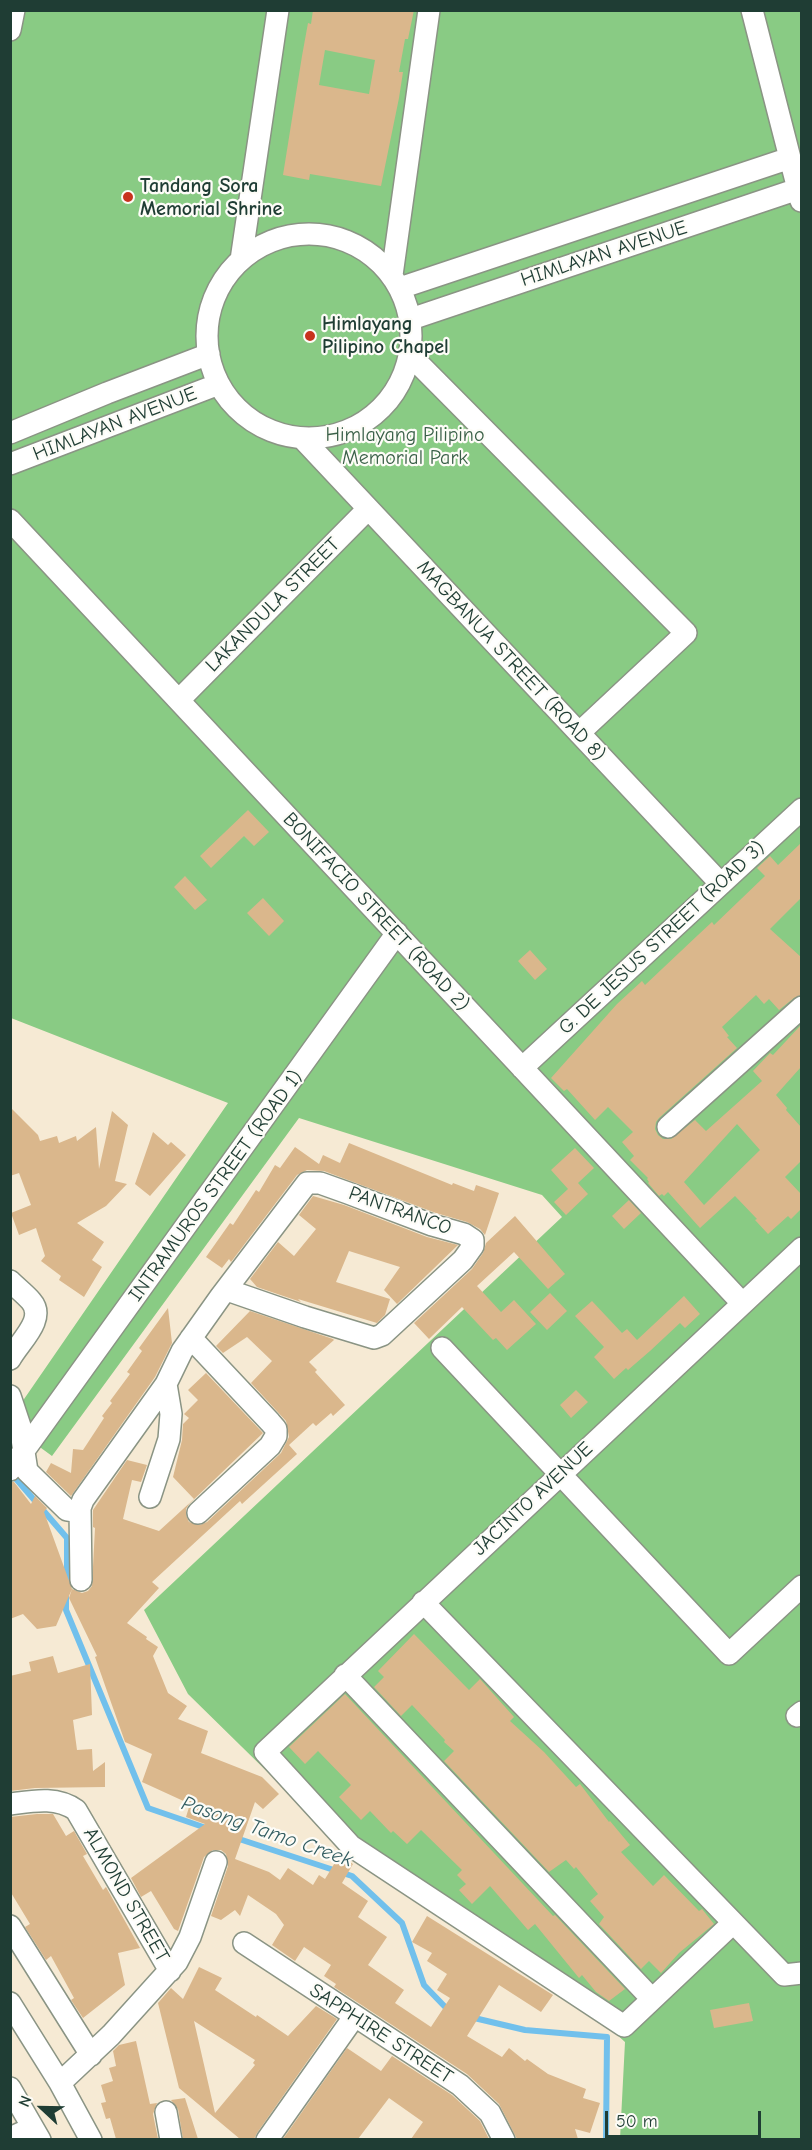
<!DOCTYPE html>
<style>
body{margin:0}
#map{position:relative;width:812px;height:2150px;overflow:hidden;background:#f6ead4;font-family:"Comic Neue",sans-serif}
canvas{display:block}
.frame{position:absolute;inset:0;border:12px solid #1f3d34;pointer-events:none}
.north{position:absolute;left:12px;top:2078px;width:60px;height:60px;-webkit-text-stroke:4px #fdfcf7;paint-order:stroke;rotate:292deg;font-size:16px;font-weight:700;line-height:24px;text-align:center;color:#1f3d34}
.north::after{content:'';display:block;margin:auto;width:21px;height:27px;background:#1f3d34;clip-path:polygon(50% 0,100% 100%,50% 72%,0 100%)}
.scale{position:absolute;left:605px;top:2111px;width:156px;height:27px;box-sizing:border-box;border:3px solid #1f3d34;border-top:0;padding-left:8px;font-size:18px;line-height:21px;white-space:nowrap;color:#1f3d34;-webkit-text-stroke:4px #fdfcf7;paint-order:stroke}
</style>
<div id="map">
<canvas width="812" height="2150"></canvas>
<div class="frame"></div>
<div class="north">N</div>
<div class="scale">50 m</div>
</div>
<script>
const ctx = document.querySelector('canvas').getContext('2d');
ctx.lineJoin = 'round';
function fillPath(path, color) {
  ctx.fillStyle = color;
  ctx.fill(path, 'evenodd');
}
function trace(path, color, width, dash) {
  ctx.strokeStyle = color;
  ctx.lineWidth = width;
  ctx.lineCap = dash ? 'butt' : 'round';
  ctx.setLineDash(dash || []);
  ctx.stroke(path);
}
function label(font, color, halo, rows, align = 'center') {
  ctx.font = font + ' "Comic Neue",sans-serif';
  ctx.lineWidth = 4.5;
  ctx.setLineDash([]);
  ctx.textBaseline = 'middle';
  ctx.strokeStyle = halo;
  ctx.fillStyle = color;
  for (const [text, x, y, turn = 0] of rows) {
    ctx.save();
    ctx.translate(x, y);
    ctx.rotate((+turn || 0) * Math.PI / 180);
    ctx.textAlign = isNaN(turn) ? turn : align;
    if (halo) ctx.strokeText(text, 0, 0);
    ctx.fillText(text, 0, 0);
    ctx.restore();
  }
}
const green = new Path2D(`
 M11 11H801V2139H620L625 2042 573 1995 347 1850 188 1694 144 1610 562 1217 542 1195 299 1118 52 1456 11 1426V1418L228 1103 11 1018Z`);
const stream = new Path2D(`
 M11 1473 67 1538V1580
 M66 1596V1610L148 1808 209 1829
 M236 1838 352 1876 402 1923 424 1985 449 2011
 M470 2017 525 2030 607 2037 606 2140`);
const building = new Path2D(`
 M313 10H414L408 39H405L399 72H403L399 98 381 186 310 174 309 180 283 175 302 56 308 23 311 24ZM325 50 375 60 369 94 319 85Z
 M248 810 269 832 254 846 244 836 211 868 200 856Z
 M801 843V898L770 929 801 957V995L794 998 779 1010 769 999 764 1004 756 995 722 1027 729 1036 727 1037 737 1048 659 1118 656 1122 655 1129 658 1135 663 1139H671L695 1120 706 1131 762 1081 753 1071 770 1053 773 1055 801 1025V1067L776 1095 787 1108 786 1110 801 1127V1161L785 1177 801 1194V1209L791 1219 788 1216 768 1234 755 1220 757 1219 735 1196 700 1228 668 1192 664 1196 662 1194 659 1196 648 1183 649 1182 647 1179 648 1178 630 1160 634 1156 622 1142 633 1132 608 1107 595 1120 567 1089 564 1091 551 1078 617 1004 642 981 645 985 698 935 712 922 714 925 765 876 757 868 770 856 778 865ZM737 1124 760 1150 704 1205 684 1182Z
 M185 876 207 900 195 910 174 887Z
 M263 898 284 921 269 936 247 913Z
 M530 950 547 969 535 980 518 961Z
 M10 1107 38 1135 40 1141 57 1136 59 1143 76 1136 77 1141 96 1127 99 1169 112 1111 128 1125 115 1181 127 1184 106 1206 77 1223 104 1242 92 1260 102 1267 84 1297 59 1280 61 1276 41 1261 45 1256 36 1228 19 1235 11 1213 31 1205 19 1173 10 1176Z
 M153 1132 168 1145 171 1142 186 1155 150 1196 135 1184Z
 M349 1143 452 1185 453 1183 474 1191 476 1185 499 1193 485 1235 480 1229 467 1222 436 1213 324 1171 307 1170 297 1175 231 1262 229 1259 222 1268 206 1257 230 1223 233 1225 256 1190 259 1192 275 1165 280 1168 295 1147 319 1164 323 1155 340 1163Z
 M575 1148 594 1168 578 1183 588 1194 566 1215 554 1202 568 1189 551 1170Z
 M313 1196 344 1205 427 1237 458 1245 397 1304 384 1290 400 1267 349 1251 336 1282 390 1299 385 1315 377 1323 298 1299 301 1302 257 1287 250 1279 278 1242 294 1256 316 1229 299 1215Z
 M629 1200 641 1213 624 1229 612 1216Z
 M515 1216 565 1274 548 1289 514 1252 477 1286 501 1312 514 1300 536 1324 507 1350 496 1338 493 1340 462 1307 429 1339 414 1323 472 1269 483 1253 486 1243Z
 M550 1293 567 1311 547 1330 530 1312Z
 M684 1296 700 1314 685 1328 680 1323 650 1351 628 1370 626 1368 614 1379 594 1357 604 1347 575 1316 592 1301 622 1333 627 1329 637 1340Z
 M168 1308 172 1343 155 1377 71 1496 46 1472 51 1463 71 1473 73 1449 83 1450 104 1418 102 1416 112 1403 110 1401 130 1374 127 1372 142 1351 139 1348Z
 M250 1311 333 1339 334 1340 309 1362 317 1370 315 1372 345 1405 333 1416 331 1413 316 1426 313 1423 289 1445 297 1454 242 1504 240 1501 152 1582 159 1588 127 1623 147 1637 146 1639 158 1647 153 1656 168 1693 187 1706 178 1719 208 1731 201 1753 262 1777 279 1794 263 1809 255 1802 235 1859 269 1872 280 1880 288 1868 313 1885 319 1875 325 1879 339 1856 353 1864 342 1883 368 1901 358 1917 387 1937 368 1965 404 1990 395 2003 431 2027 450 1998 437 1990 447 1974 427 1961 432 1953 412 1942 427 1916 553 1995 541 2012 499 1985 467 2036 502 2057 509 2048 525 2061 527 2059 548 2074 586 2089 583 2098 600 2103 590 2133 575 2129 578 2139H517L499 2104 467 2074 334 1987 336 1984 324 1976 331 1965 304 1947 295 1961 272 1945 284 1925 276 1914 248 1895 240 1916 235 1910 221 1920 211 1916 228 1866 226 1854 221 1850H213L204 1857 178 1931 174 1929 151 1891 141 1897 131 1878 205 1824 186 1817 190 1804 142 1782 152 1754 125 1742 95 1657 97 1656 69 1598 72 1589 82 1593 88 1591 92 1586 95 1528 93 1527V1510L127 1460 147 1465 141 1482 132 1480 123 1519 159 1531 194 1499 173 1477 182 1440 183 1424 189 1418 184 1414 198 1400 188 1390 206 1373 263 1433 189 1504 186 1509V1515L189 1522 200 1525 207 1522 281 1453 289 1437 286 1421 251 1383 272 1361 247 1337 223 1353 216 1346Z
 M576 1390 588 1402 571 1418 560 1405Z
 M10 1482H14L31 1504 35 1496 47 1508 44 1512 72 1589 56 1626 37 1629 23 1614 10 1619Z
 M414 1634 469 1690 480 1679 514 1717 510 1721 544 1752 576 1787 580 1784 609 1822 610 1821 630 1845 621 1852 653 1886 664 1875 699 1911 702 1909 714 1924 679 1953 661 1973 649 1961 641 1969 599 1924 604 1917 590 1901 598 1894 576 1867 574 1869 566 1860 549 1872 444 1761 454 1751 444 1742 445 1740 412 1705 401 1716 374 1687 384 1677 378 1671Z
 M53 1656 58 1673 90 1664 92 1715 73 1720 77 1750 92 1749 93 1771 105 1762V1787L35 1788 10 1791V1676L31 1671 29 1662Z
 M345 1694 553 1916 555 1915 625 1989 609 2001 596 1992 582 1975 579 1978 535 1924 528 1930 490 1886 472 1904 459 1890 466 1884 457 1875 462 1870 421 1830 407 1844 393 1831 391 1833 370 1811 361 1820 339 1797 351 1785 318 1751 305 1764 289 1747Z
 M37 1814H53L66 1836 74 1831 87 1854 83 1856 103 1890 106 1887 140 1948 118 1953 125 1985 83 2018 71 2000 74 1998 51 1956 46 1960 25 1927 30 1924 10 1891V1817Z
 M199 1967 222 1978 215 1990 256 2017 257 2015 288 2036 316 2006 337 2019 257 2133 254 2139H240L179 2088 158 2003 171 1988 183 1999ZM194 2021 255 2060 253 2063 255 2065 215 2113Z
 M749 2003 753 2021 714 2028 710 2010Z
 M136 2041 150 2104 157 2103 153 2114 158 2139H116L110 2118 106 2119 101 2103 106 2102 101 2085 113 2081 109 2068 116 2066 113 2051 119 2045Z
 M347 2048 381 2071 392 2056 452 2095 480 2121 489 2139H411L423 2122 389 2098 358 2139H283Z
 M185 2098 198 2139H183L178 2109 171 2100Z`);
const minor = new Path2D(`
 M752 10 801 201
 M10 30 14 10
 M207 336a102 102 0 1 1 204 0a102 102 0 1 1-204 0Z
 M241 260 278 10
 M392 275 429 10
 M400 288 790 158
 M411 319 798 189
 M410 355 686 633 579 733
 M10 433 107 393 209 354
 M302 438 721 884
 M10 464 219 384
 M10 520 742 1303
 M179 700 368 509
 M522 1068 802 809
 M668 1127 802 1007
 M10 1281C17 1288 25 1294 31 1301 47 1319 19 1342 10 1359
 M191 1338 270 1422 276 1429V1436L270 1446 198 1513
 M442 1348 729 1654 802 1586
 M10 1396 20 1426 27 1471 67 1510 73 1511 80 1508 83 1500 166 1384 182 1351 221 1296 307 1183H320L348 1193 432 1225 464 1234 473 1240V1246L463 1260 382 1335 374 1338 305 1317 227 1290
 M10 1470 397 933
 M150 1497 169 1439 171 1414 166 1384
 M80 1508 81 1580
 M423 1602 784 1975 802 1973
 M345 1675 652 1999
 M797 1716 802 1712
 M10 1804C33 1801 56 1796 76 1810L170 1971
 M733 1923 624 2026 351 1846 265 1752 802 1248
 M10 1926 91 2055
 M244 1943 460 2085 490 2113 504 2140
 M10 2003 60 2083 91 2140
 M60 2083 111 2035 177 1962 190 1937 216 1862
 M10 2088 40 2140
 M166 2112 171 2140
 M10 2138 32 2128
 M267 2140 354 2017`);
const markers = [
 [128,197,6,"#c8321e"],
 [310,336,6,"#c8321e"]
];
const poiNames = [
 ["Tandang Sora",140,186],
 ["Memorial Shrine",140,209],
 ["Himlayang",322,324],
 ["Pilipino Chapel",322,347]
];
const streetNames = [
 ["HIMLAYAN AVENUE",604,254,-18],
 ["HIMLAYAN AVENUE",115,424,-21],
 ["LAKANDULA STREET",273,605,-45],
 ["MAGBANUA STREET (ROAD 8)",511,661,47],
 ["BONIFACIO STREET (ROAD 2)",376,912,47],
 ["G. DE JESUS STREET (ROAD 3)",662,938,-43],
 ["INTRAMUROS STREET (ROAD 1)",216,1186,-54],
 ["PANTRANCO",400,1211,20],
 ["JACINTO AVENUE",533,1499,-43],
 ["ALMOND STREET",126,1895,60],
 ["SAPPHIRE STREET",381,2034,33]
];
const parkNames = [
 ["Himlayang Pilipino",405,435],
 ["Memorial Park",405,458]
];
const waterNames = [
 ["Pasong Tamo Creek",267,1832,19]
];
fillPath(green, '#89cb84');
trace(stream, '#71c0ec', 6);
fillPath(building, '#dab78c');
trace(minor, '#8a9484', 24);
trace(minor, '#fff', 21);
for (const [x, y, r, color] of markers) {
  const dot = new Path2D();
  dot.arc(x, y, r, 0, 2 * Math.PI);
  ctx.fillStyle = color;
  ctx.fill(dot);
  trace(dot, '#fdfcf7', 2);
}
label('bold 20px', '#1f3d34', '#fdfcf7', poiNames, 'left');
label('20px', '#1f3d34', '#fdfcf7', streetNames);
label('20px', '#3a6048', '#fdfcf7', parkNames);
label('italic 21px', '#345e62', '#fdfcf7', waterNames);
</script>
